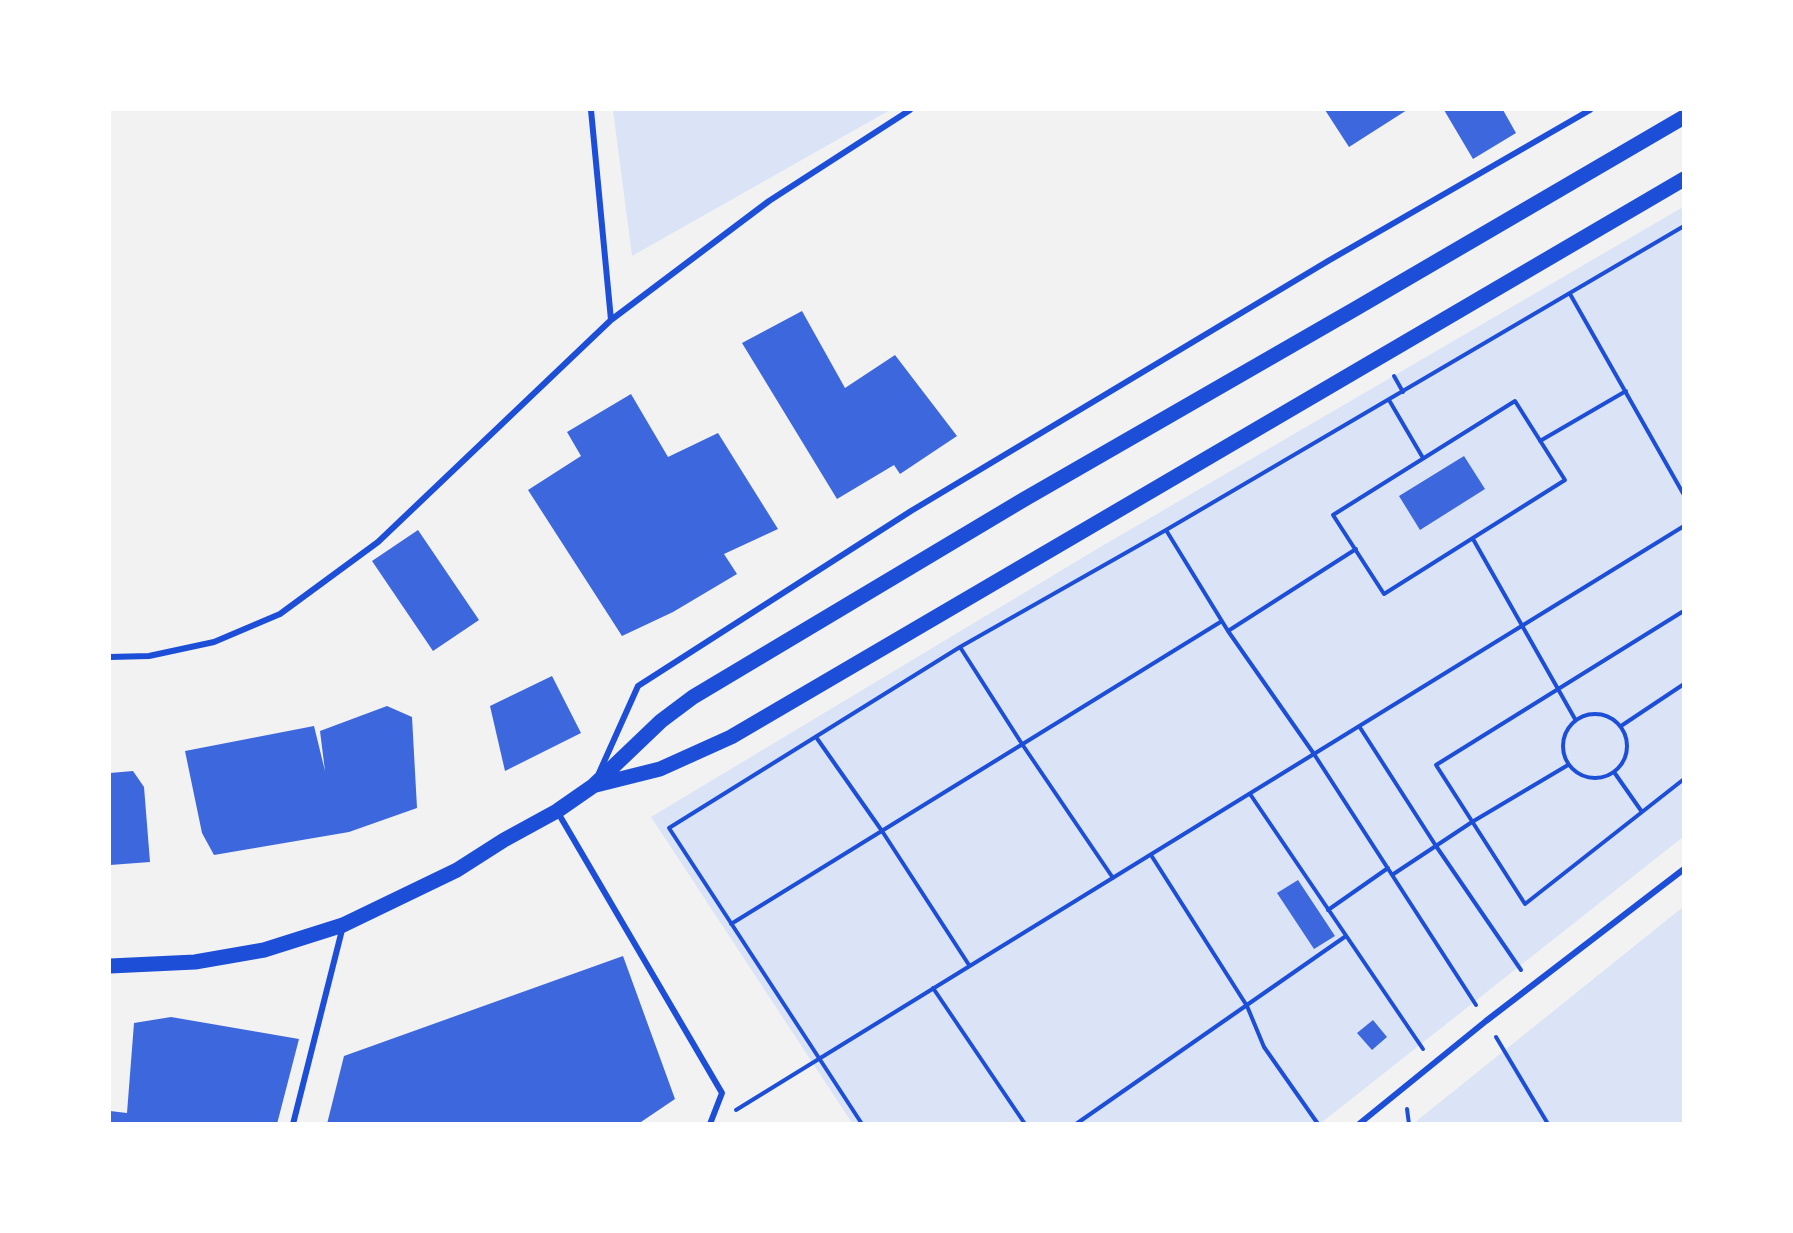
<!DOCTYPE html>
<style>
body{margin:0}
#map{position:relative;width:1793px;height:1233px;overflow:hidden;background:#f2f2f2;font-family:Inter,sans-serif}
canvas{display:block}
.frame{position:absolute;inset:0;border:111px solid #fff;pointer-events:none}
</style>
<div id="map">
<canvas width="1793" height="1233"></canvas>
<div class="frame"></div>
</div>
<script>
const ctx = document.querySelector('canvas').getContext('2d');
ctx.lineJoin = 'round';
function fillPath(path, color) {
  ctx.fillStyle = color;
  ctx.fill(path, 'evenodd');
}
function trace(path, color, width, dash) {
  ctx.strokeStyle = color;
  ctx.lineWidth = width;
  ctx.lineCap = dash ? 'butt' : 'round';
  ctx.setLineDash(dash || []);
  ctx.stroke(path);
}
const green = new Path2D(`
 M613 110H890L632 256Z
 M1683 207V837L1321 1123H852L651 817 1102 546Z
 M1683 907V1123L1414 1124 1419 1119Z`);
const building = new Path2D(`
 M1325 110H1407L1349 147Z
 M1444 110H1503L1516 133 1473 159Z
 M802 311 845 388 895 355 957 436 900 474 894 465 837 499 742 343Z
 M631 394 668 457 718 433 778 529 724 554 737 574 673 612 622 636 528 490 581 456 567 432Z
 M1464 456 1485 489 1420 530 1399 496Z
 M418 530 479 620 433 651 372 561Z
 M552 676 581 733 505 771 490 706Z
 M387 706 412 717 417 808 349 832 214 855 202 833 185 751 314 726 325 771 320 731Z
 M133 771 144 787 150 862 110 865V773Z
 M1298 880 1335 936 1314 949 1277 893Z
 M623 956 675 1099 638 1124H327L344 1056Z
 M171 1017 299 1039 277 1124H110V1111L127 1113 134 1023Z
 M1373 1020 1387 1037 1372 1050 1357 1033Z`);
const path = new Path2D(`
 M1570 294 1684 495
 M1394 376 1403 392
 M1389 400 1423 458
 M1515 401 1565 480 1384 594 1333 515Z
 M1540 441 1626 391
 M1166 530 1228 631 1314 754 1476 1005
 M1473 539 1575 719
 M1684 613 1682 612 1436 765 1525 904 1684 779
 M1228 631 1356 549
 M960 647 1022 744 1113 878
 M1563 746a32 32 0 1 1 64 0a32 32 0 1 1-64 0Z
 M1359 726 1436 846 1521 970
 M1621 726 1684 684
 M816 737 882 831 969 965
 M1614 772 1642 812
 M1250 794 1423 1049
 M1151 855 1247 1006 1264 1047 1318 1124
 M1392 875 1472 822 1568 765
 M1328 910 1388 868
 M731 924 1222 621
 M933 988 1025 1124
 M1496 1037 1548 1124
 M1407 1109 1409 1124
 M736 1110 1684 526
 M862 1124 669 828 960 647 1166 530 1684 226
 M1076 1124 1346 936`);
const minor = new Path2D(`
 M591 110 611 320
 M110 657 149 656 214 642 280 614 378 542 611 320 769 201 910 110
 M599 773 638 686 911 511 1328 261 1590 110
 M557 811 722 1093 710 1124
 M293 1124 343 926
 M1359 1124 1486 1021 1684 869`);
const primary = new Path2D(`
 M596 785 660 769 731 737 1684 179
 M110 966 195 962 264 950 343 925 457 870 504 840 557 811 593 786 661 721 693 697 1023 500 1355 309 1684 117`);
fillPath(green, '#dbe4f7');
fillPath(building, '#3d67dc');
trace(path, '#1d4ed8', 4);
trace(minor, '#1d4ed8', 6);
trace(primary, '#1d4ed8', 15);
</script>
